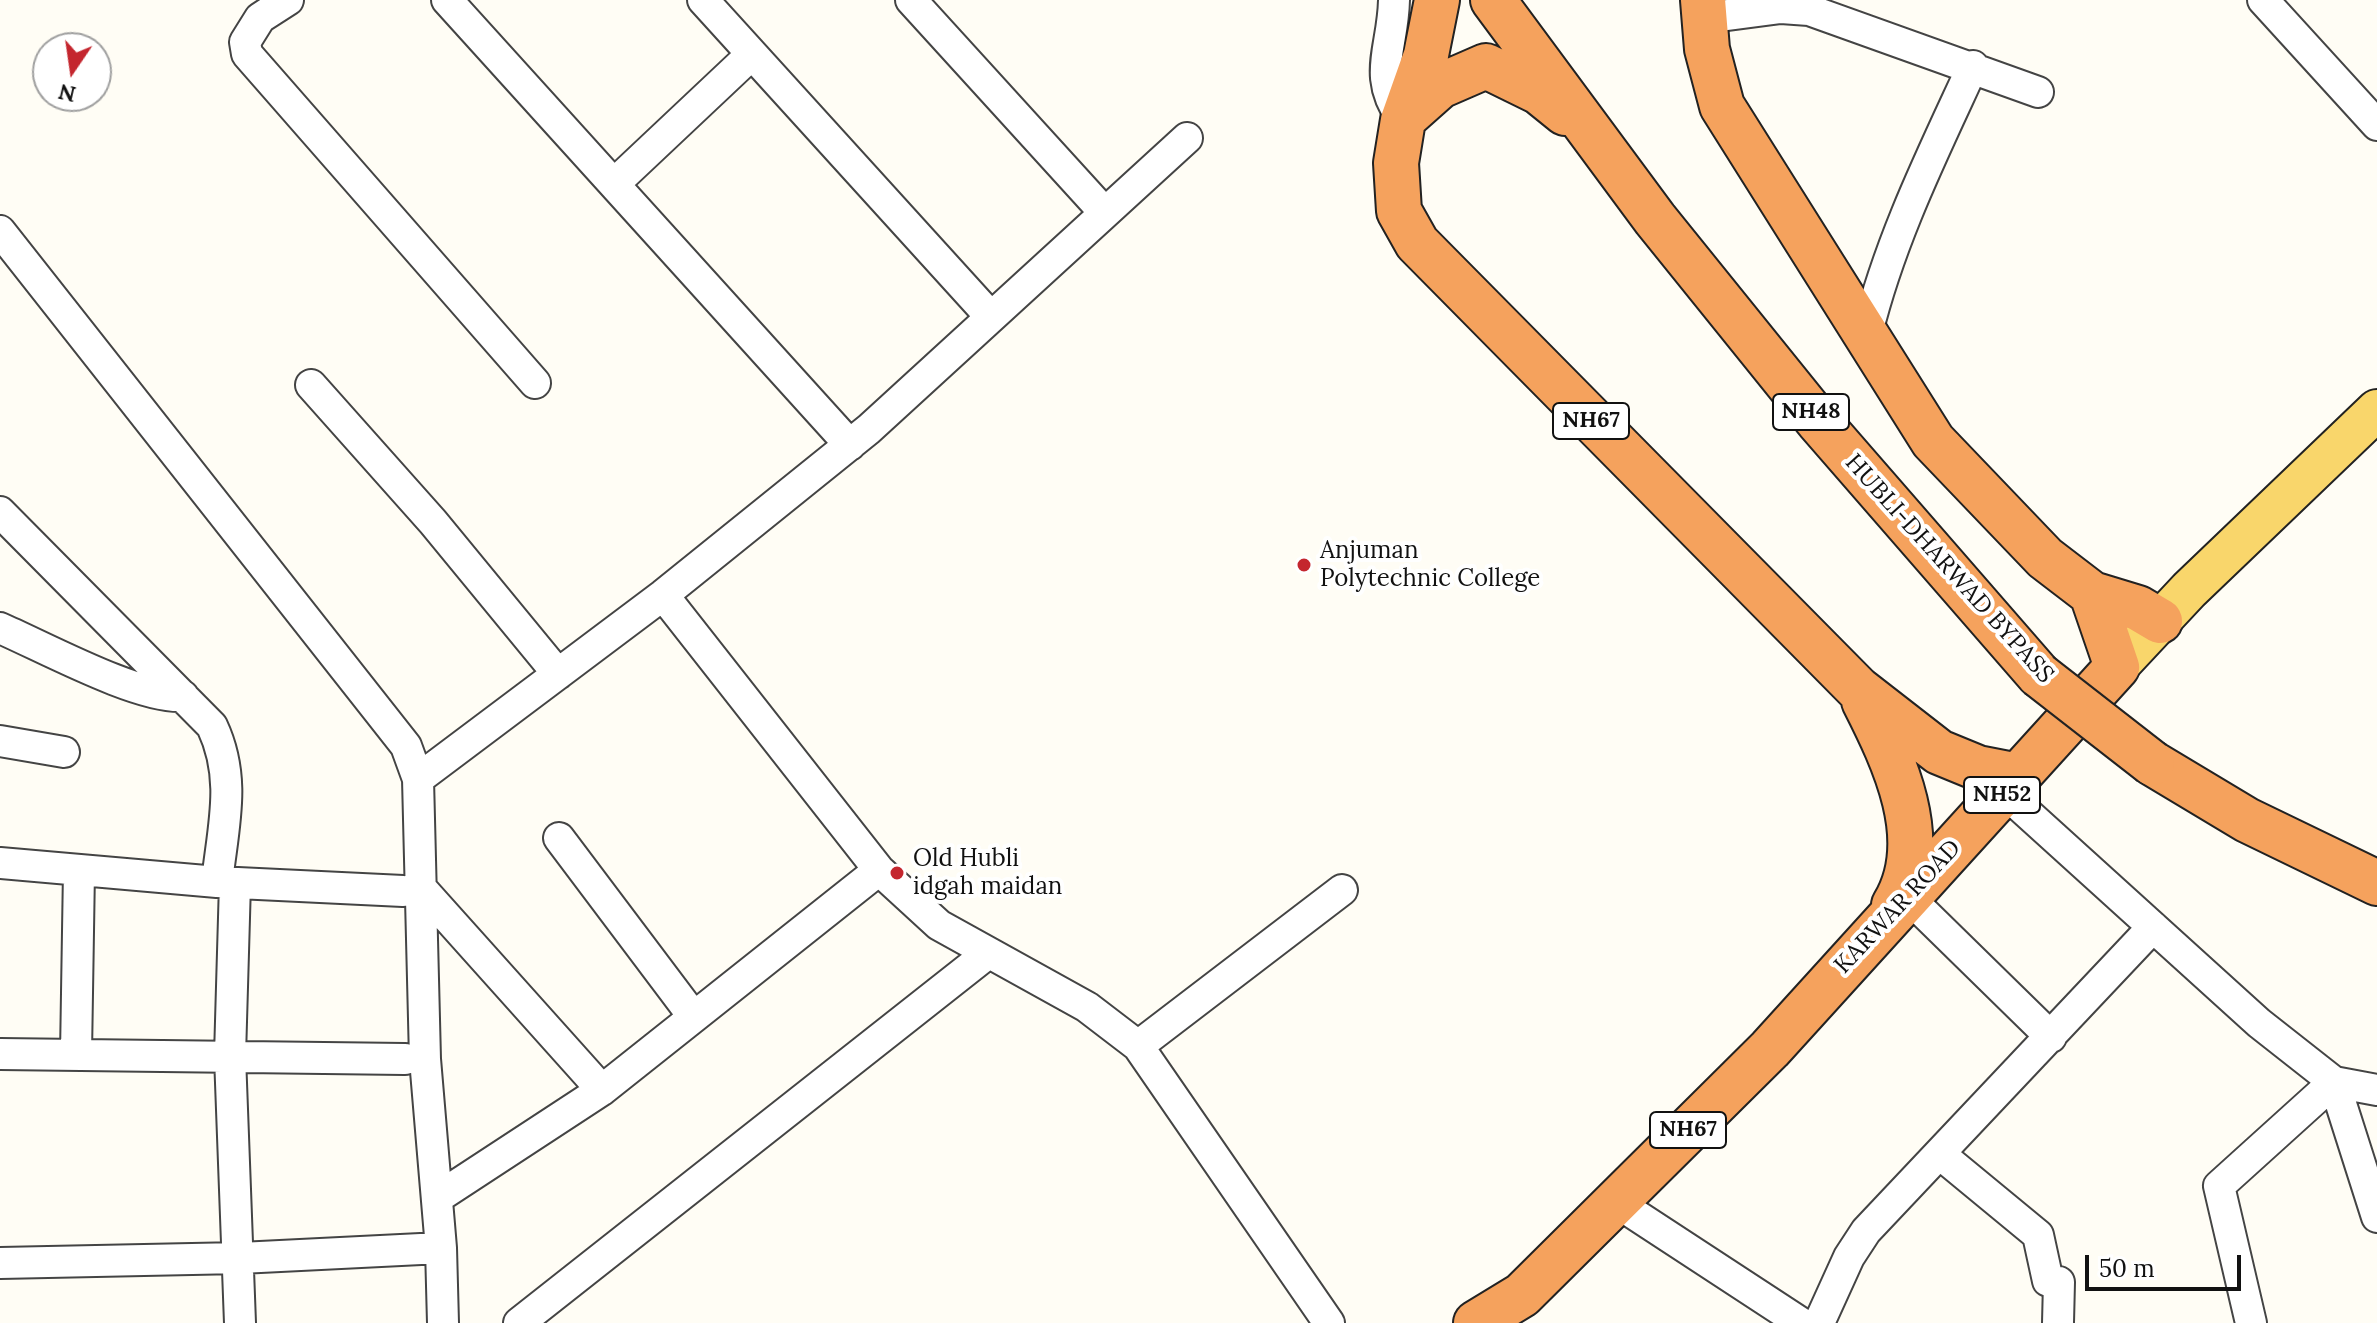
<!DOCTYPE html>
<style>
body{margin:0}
#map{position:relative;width:2377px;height:1323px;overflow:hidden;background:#fffdf5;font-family:Lora,serif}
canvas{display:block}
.north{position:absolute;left:32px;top:32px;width:80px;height:80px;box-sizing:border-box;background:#fff;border:2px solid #a0a0a0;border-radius:50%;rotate:193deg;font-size:22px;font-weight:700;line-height:32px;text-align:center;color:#111}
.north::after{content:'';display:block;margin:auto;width:28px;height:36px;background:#c4262e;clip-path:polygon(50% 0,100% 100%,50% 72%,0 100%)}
.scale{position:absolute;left:2085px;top:1255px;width:156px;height:36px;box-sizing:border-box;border:4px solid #111;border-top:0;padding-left:10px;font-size:24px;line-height:28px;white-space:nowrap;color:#111;-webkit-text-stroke:6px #fff;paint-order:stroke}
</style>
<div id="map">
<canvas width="2377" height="1323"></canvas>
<div class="north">N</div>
<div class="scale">50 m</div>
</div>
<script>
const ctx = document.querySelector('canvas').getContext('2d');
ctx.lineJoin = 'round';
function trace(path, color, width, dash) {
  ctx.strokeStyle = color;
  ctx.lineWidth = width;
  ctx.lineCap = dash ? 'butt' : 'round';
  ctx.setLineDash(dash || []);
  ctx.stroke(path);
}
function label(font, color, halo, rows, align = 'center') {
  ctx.font = font + ' Lora,serif';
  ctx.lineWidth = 8;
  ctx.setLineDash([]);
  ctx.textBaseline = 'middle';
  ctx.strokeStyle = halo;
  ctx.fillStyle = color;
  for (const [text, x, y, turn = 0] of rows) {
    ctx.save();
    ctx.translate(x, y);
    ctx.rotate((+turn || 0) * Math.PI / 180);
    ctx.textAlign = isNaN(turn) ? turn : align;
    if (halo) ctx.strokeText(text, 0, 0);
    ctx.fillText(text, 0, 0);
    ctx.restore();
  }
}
const minor = new Path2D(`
 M288 0 260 18 245 42 247 54 535 383
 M447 0 850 445
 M703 0 991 317
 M911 0 1105 213
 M1394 0C1393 50 1371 75 1403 120
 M2263 0 2377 125
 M1705 18 1781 8 1809 10 2038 92
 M614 184 752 54
 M0 231 406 746 418 779 425 1059 441 1248 443 1323
 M1867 333C1890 239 1933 153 1973 66
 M311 385 433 522 558 674
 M0 512 212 726C237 779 223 826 217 882
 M663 595 879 870 939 925 1087 1007 1138 1046 1329 1323
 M0 628C44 647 139 699 183 696
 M0 741 64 752
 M418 779 663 595 869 429 1187 138
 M2004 792 2259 1023 2334 1082 2377 1090
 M559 838 693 1016
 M0 863 217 882 403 891
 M235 883 230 1056 240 1323
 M421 888 602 1090
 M1907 896 2051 1037
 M1138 1046 1342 890
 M0 1054 405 1059
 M76 1054 79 870
 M1941 1155 2038 1235 2048 1281
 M437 1198 602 1090 879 870
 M1616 1202 1801 1323
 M0 1263 240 1258 441 1248
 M519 1323 987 954
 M1819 1323 1849 1257 1866 1231 2153 927
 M2058 1323 2059 1282
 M2251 1323 2219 1186 2334 1082 2377 1217`);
const major = new Path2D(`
 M2117 667 2189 590 2377 410`);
const highway = new Path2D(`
 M1437 0 1426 55 1403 120 1396 163 1399 211 1417 243 1858 689 1939 752 1978 768 2019 776
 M1493 0 1655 219 1818 421 2039 675
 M1703 0 1707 49 1722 106 1933 441 2045 558 2092 594 2138 608 2160 621
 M1404 118 1440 86 1486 66 1539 92 1565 113
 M1864 701C1894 760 1933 841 1894 905
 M2152 763 2247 820 2377 883
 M1476 1323 1522 1295 1770 1049 2117 667 2092 594`);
const highwayBridge = new Path2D(`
 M2039 675 2152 763`);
const markers = [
 [1304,565,8,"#c4262e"],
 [897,873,8,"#c4262e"]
];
const shields = [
 [1811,412,76],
 [1591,421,76],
 [2002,795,76],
 [1688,1130,76]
];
const shieldNames = [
 ["NH48",1811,412],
 ["NH67",1591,421],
 ["NH52",2002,795],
 ["NH67",1688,1130]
];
const poiNames = [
 ["Anjuman",1320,551],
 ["Polytechnic College",1320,579],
 ["Old Hubli",913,859],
 ["idgah maidan",913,887]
];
const streetNames = [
 ["HUBLI-DHARWAD BYPASS",1949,569,48],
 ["KARWAR ROAD",1898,907,-47]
];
trace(minor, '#444', 34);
trace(major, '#222', 44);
trace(highway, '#222', 48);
trace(minor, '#fff', 30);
trace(major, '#f9d66b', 40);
trace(highway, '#f5a25d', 44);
trace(highwayBridge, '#222', 48, []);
trace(highwayBridge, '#f5a25d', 44);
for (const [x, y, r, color] of markers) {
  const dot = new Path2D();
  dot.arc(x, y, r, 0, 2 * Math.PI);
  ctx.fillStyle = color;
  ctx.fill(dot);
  trace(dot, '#fff', 3);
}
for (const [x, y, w] of shields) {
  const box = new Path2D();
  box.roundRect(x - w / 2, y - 18, w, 36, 6);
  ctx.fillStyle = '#fff';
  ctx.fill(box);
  trace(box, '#111', 2);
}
label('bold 22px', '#111', null, shieldNames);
label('24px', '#111', '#fff', poiNames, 'left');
label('24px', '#111', '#fff', streetNames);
</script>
